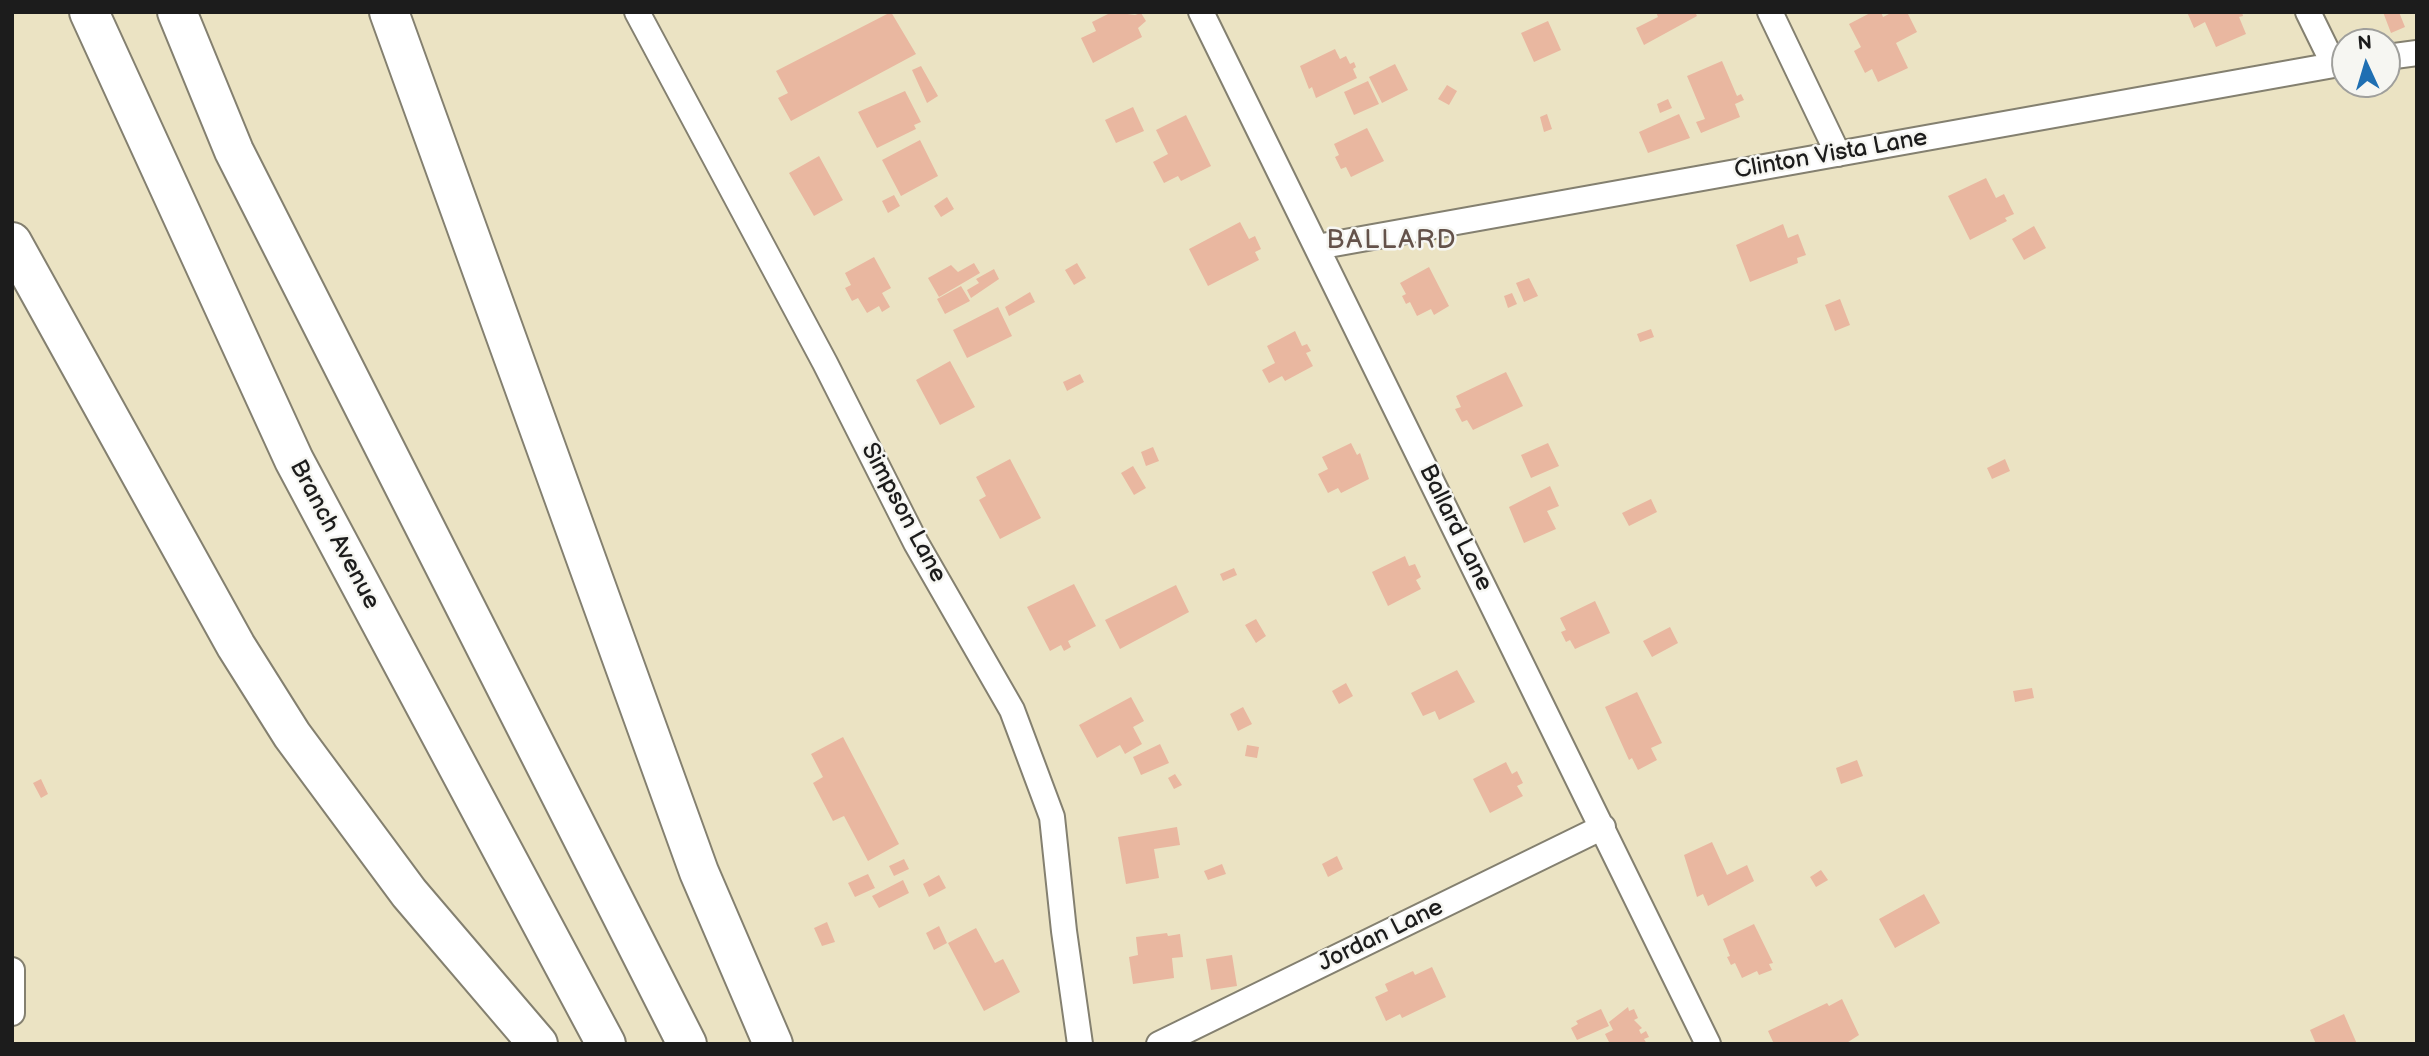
<!DOCTYPE html>
<style>
body{margin:0}
#map{position:relative;width:2429px;height:1056px;overflow:hidden;background:#ebe3c3;font-family:"Balsamiq Sans",sans-serif}
canvas{display:block}
.frame{position:absolute;inset:0;border:14px solid #1c1c1c;pointer-events:none}
.north{position:absolute;left:2331px;top:28px;width:70px;height:70px;box-sizing:border-box;background:#f6f6f2;border:2px solid #9f9f9c;border-radius:50%;rotate:356deg;font-size:19px;font-weight:700;line-height:28px;text-align:center;color:#1c1c1c}
.north::after{content:'';display:block;margin:auto;width:24px;height:32px;background:#1f6fb2;clip-path:polygon(50% 0,100% 100%,50% 72%,0 100%)}
</style>
<div id="map">
<canvas width="2429" height="1056"></canvas>
<div class="frame"></div>
<div class="north">N</div>
</div>
<script>
const ctx = document.querySelector('canvas').getContext('2d');
ctx.lineJoin = 'round';
function fillPath(path, color) {
  ctx.fillStyle = color;
  ctx.fill(path, 'evenodd');
}
function trace(path, color, width, dash) {
  ctx.strokeStyle = color;
  ctx.lineWidth = width;
  ctx.lineCap = dash ? 'butt' : 'round';
  ctx.setLineDash(dash || []);
  ctx.stroke(path);
}
function label(font, color, halo, rows, align = 'center') {
  ctx.font = font + ' "Balsamiq Sans",sans-serif';
  ctx.lineWidth = 5;
  ctx.setLineDash([]);
  ctx.textBaseline = 'middle';
  ctx.strokeStyle = halo;
  ctx.fillStyle = color;
  for (const [text, x, y, turn = 0] of rows) {
    ctx.save();
    ctx.translate(x, y);
    ctx.rotate((+turn || 0) * Math.PI / 180);
    ctx.textAlign = isNaN(turn) ? turn : align;
    if (halo) ctx.strokeText(text, 0, 0);
    ctx.fillText(text, 0, 0);
    ctx.restore();
  }
}
const building = new Path2D(`
 M891 12 916 54 791 121 778 98 788 93 776 71Z
 M1112 12 1135 15 1141 13 1146 21 1138 28 1142 37 1093 63 1081 38 1096 31 1092 22Z
 M1656 12H1695L1697 16 1644 45 1636 28 1658 17Z
 M1872 12H1881L1883 17 1893 12H1907L1917 32 1896 43 1908 68 1878 82 1872 69 1865 73 1854 51 1861 47 1849 24Z
 M2187 12H2242L2243 16 2239 17 2246 34 2216 47 2205 22 2194 28Z
 M2383 12H2399L2405 27 2391 33Z
 M1548 21 1561 50 1534 62 1521 33Z
 M1335 49 1340 59 1346 56 1350 64 1354 62 1356 67 1353 69 1357 78 1316 98 1312 87 1309 89 1300 66Z
 M1722 61 1737 96 1741 94 1744 100 1735 104 1740 117 1701 133 1696 122 1705 119 1687 76Z
 M1395 64 1408 90 1382 103 1369 77Z
 M921 66 938 96 927 103 912 70Z
 M1368 81 1379 104 1354 115 1344 92Z
 M1447 85 1457 91 1449 105 1438 99Z
 M905 91 921 122 914 125 916 129 877 148 858 112Z
 M1668 99 1672 108 1660 113 1657 104Z
 M1133 107 1144 131 1116 143 1105 120Z
 M1547 114 1552 129 1544 132 1540 117Z
 M1679 114 1690 138 1648 153 1639 132Z
 M1186 115 1211 166 1181 181 1178 176 1164 183 1153 162 1168 154 1156 130Z
 M1367 128 1384 161 1351 177 1346 167 1341 169 1335 157 1339 155 1334 144Z
 M920 140 938 176 901 196 882 160Z
 M819 156 843 200 814 216 789 173Z
 M1986 178 1996 198 2004 194 2014 214 2005 218 2007 221 1970 240 1948 196Z
 M894 195 900 206 888 213 882 201Z
 M947 197 954 209 941 217 934 206Z
 M1240 222 1249 239 1255 236 1261 249 1255 252 1259 260 1208 286 1189 249Z
 M1783 224 1788 238 1798 234 1806 255 1797 258 1798 263 1750 282 1736 245Z
 M2034 226 2046 248 2024 260 2012 239Z
 M874 257 891 288 882 293 890 307 882 312 879 306 867 313 858 298 852 301 845 288 851 285 845 273Z
 M974 263 980 273 939 297 928 278 951 265 958 272Z
 M1077 263 1086 278 1074 285 1065 270Z
 M1429 267 1449 306 1434 315 1431 309 1417 316 1410 302 1406 304 1402 296 1406 294 1400 283Z
 M994 269 999 279 971 298 967 290 979 283 976 279Z
 M1529 278 1538 296 1524 302 1516 283Z
 M961 286 970 301 945 314 937 299Z
 M1030 292 1035 302 1009 316 1005 307Z
 M1512 293 1517 304 1508 308 1504 296Z
 M1840 299 1850 325 1835 331 1825 305Z
 M998 307 1012 336 967 358 953 330Z
 M1651 329 1654 337 1640 342 1637 334Z
 M1295 331 1302 346 1307 344 1311 351 1306 353 1313 366 1285 381 1282 376 1269 383 1262 370 1275 363 1267 346Z
 M950 361 975 407 940 425 916 380Z
 M1506 372 1523 406 1473 430 1467 420 1462 422 1455 409 1461 407 1456 396Z
 M1080 374 1084 382 1067 391 1063 382Z
 M1351 443 1357 455 1360 453 1369 479 1341 493 1338 488 1328 493 1318 474 1328 469 1322 457Z
 M1548 443 1559 466 1531 478 1521 455Z
 M1153 447 1159 461 1146 466 1141 452Z
 M1010 459 1041 518 1000 539 979 500 986 496 976 477Z
 M2005 459 2010 471 1992 479 1987 468Z
 M1133 466 1146 488 1134 495 1121 473Z
 M1550 486 1559 506 1547 511 1556 529 1524 543 1509 507Z
 M1651 499 1657 512 1629 526 1622 513Z
 M1405 556 1409 566 1415 564 1421 577 1416 580 1421 589 1388 606 1372 572Z
 M1234 568 1237 575 1223 581 1220 574Z
 M1074 584 1096 626 1068 641 1071 647 1064 651 1061 645 1050 651 1027 607Z
 M1176 585 1189 612 1120 649 1105 620Z
 M1595 601 1610 633 1575 649 1570 640 1566 642 1561 632 1566 630 1560 618Z
 M1256 619 1266 636 1256 643 1245 625Z
 M1670 627 1678 643 1652 657 1643 641Z
 M1457 670 1475 702 1439 720 1435 711 1423 716 1411 693Z
 M1346 683 1353 696 1339 704 1332 691Z
 M2032 688 2034 698 2015 702 2013 691Z
 M1637 692 1662 743 1651 748 1657 760 1638 770 1632 758 1629 760 1605 707Z
 M1131 697 1144 721 1133 727 1142 744 1125 754 1120 745 1097 758 1079 725Z
 M1243 707 1252 724 1238 731 1230 714Z
 M843 737 899 844 868 861 844 816 833 821 813 783 823 777 811 754Z
 M1160 744 1169 763 1141 775 1133 757Z
 M1247 745 1259 747 1257 758 1245 756Z
 M1857 760 1863 776 1841 784 1836 768Z
 M1506 762 1512 774 1517 771 1523 783 1517 786 1523 796 1490 813 1473 779Z
 M1175 774 1182 785 1174 789 1168 778Z
 M41 779 48 794 41 798 33 783Z
 M1177 827 1180 845 1154 849 1159 878 1126 884 1118 837Z
 M1712 842 1727 875 1747 865 1754 881 1708 906 1703 894 1697 897 1684 855Z
 M1337 856 1343 869 1328 877 1322 864Z
 M904 859 909 869 894 876 889 866Z
 M1222 864 1226 874 1208 880 1204 871Z
 M1821 870 1828 880 1816 887 1810 877Z
 M868 874 875 888 855 897 848 883Z
 M939 875 946 888 929 897 923 884Z
 M903 880 909 893 879 908 872 896Z
 M1924 894 1940 923 1895 948 1879 919Z
 M827 922 835 942 822 946 814 928Z
 M1754 924 1773 963 1769 964 1772 970 1759 975 1757 971 1742 978 1735 963 1731 965 1727 957 1730 956 1723 939Z
 M939 926 947 943 934 950 926 933Z
 M976 928 995 963 1003 959 1020 992 984 1011 948 943Z
 M1167 933 1168 936 1180 934 1183 957 1172 958 1174 978 1133 984 1129 957 1138 955 1136 937Z
 M1232 955 1237 986 1211 990 1206 959Z
 M1432 967 1446 997 1402 1018 1400 1014 1386 1021 1375 997 1388 991 1385 984 1413 971 1415 975Z
 M1842 999 1859 1035 1845 1044H1774L1768 1031 1827 1003 1829 1006Z
 M1628 1007 1629 1011 1634 1009 1638 1018 1634 1020 1642 1028 1639 1030 1641 1034 1646 1031 1649 1037 1644 1039 1647 1044H1610L1605 1034 1613 1030 1609 1022Z
 M1601 1009 1609 1026 1577 1040 1571 1028 1578 1024 1576 1021Z
 M2344 1014 2357 1044H2316L2310 1030Z`);
const street = new Path2D(`
 M637 12 825 363 916 543 1012 710 1052 817 1064 931 1080 1044
 M1201 12 1708 1044
 M1770 12 1838 154
 M2308 12 2334 65
 M2387 57 2417 53
 M1317 247 2345 63
 M12 970V1013
 M1159 1044 1603 827`);
const highway = new Path2D(`
 M89 12 294 460 606 1044
 M177 12 234 151 687 1044
 M389 12 699 872 773 1044
 M12 242 236 646 292 735 409 893 538 1044`);
const streetNames = [
 ["Clinton Vista Lane",1831,155,-10],
 ["Simpson Lane",903,513,62],
 ["Ballard Lane",1455,528,64],
 ["Branch Avenue",334,535,62],
 ["Jordan Lane",1381,936,-26]
];
const neighbourhoodNames = [
 ["BALLARD",1392,241]
];
fillPath(building, '#e9b7a0');
trace(street, '#848070', 28);
trace(highway, '#848070', 42);
trace(street, '#fff', 24);
trace(highway, '#fff', 38);
label('24px', '#1c1c1c', '#f6f6f2', streetNames);
ctx.letterSpacing = '2px';
label('26px', '#64524a', '#f6f6f2', neighbourhoodNames);
ctx.letterSpacing = '0px';
</script>
